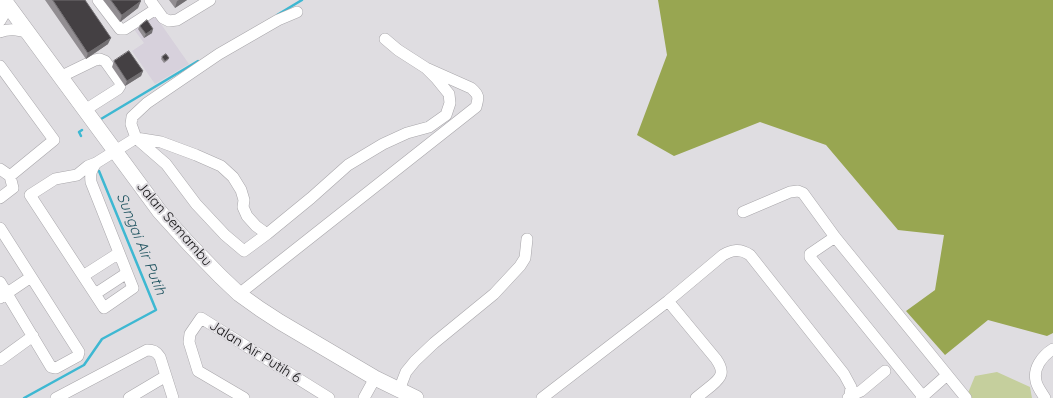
<!DOCTYPE html>
<style>
body{margin:0}
canvas{display:block;background:#dfdde1}
</style>
<canvas width="1053" height="398"></canvas>
<script>
const ctx = document.querySelector('canvas').getContext('2d');
ctx.lineJoin = 'round';
function fillPath(path, color) {
  ctx.fillStyle = color;
  ctx.fill(path, 'evenodd');
}
function trace(path, color, width, dash) {
  ctx.strokeStyle = color;
  ctx.lineWidth = width;
  ctx.lineCap = dash ? 'butt' : 'round';
  ctx.setLineDash(dash || []);
  ctx.stroke(path);
}
function label(font, color, halo, rows, align = 'center') {
  ctx.font = font + ' Quicksand,sans-serif';
  ctx.lineWidth = 4;
  ctx.setLineDash([]);
  ctx.textBaseline = 'middle';
  ctx.strokeStyle = halo;
  ctx.fillStyle = color;
  for (const [text, x, y, turn = 0] of rows) {
    ctx.save();
    ctx.translate(x, y);
    ctx.rotate((+turn || 0) * Math.PI / 180);
    ctx.textAlign = isNaN(turn) ? turn : align;
    if (halo) ctx.strokeText(text, 0, 0);
    ctx.fillText(text, 0, 0);
    ctx.restore();
  }
}
const built = new Path2D(`
 M154 14 189 64 155 84 132 51 144 43 133 28Z`);
const green = new Path2D(`
 M997 372 1030 387 1032 398H972L968 393 975 376Z`);
const forest = new Path2D(`
 M658 0H1053V333L1047 336 988 320 945 355 906 311 935 290 944 235 898 230 826 145 760 122 674 156 637 135 667 55Z`);
const stream = new Path2D(`
 M277 15 302 0
 M101 119 198 61
 M81 136 79 132 82 130
 M24 398 84 365 102 339 156 310 99 171`);
const minor = new Path2D(`
 M98 0 120 29H125L156 9
 M150 0 163 18 169 21 177 20 210 0
 M297 12 278 20 219 54 147 103 132 117 131 124 136 138 166 164 196 204 225 235 244 251 267 234 311 198 348 165 383 144 407 133 429 127 446 115 450 103 449 94 436 78 426 68
 M0 21 3 16 6 3
 M0 32C9 28 18 30 27 32
 M0 66 54 140 10 176 13 188 0 198
 M60 77 95 60 100 59 105 61 120 82V86L118 89 85 110
 M96 163C91 170 90 174 91 182L133 288 104 308 30 195 55 179 77 175 88 166 96 163 136 138 161 142 196 155 221 166 233 177 241 190 244 200 243 207 247 216 256 226 267 234
 M0 169 10 176
 M743 212 790 192 798 191 803 193 835 237 966 398
 M0 228 79 352 78 356 56 368 51 367 0 282
 M835 237 810 254V257L924 398
 M83 276 119 253
 M95 294 127 273
 M239 294 476 107C479 97 479 95 471 88L426 68 398 50 385 39
 M0 298 31 277
 M668 301 716 359C725 372 722 377 711 386 706 390 701 394 696 398
 M0 360 33 336
 M399 390 406 372 415 361 434 343 494 294 520 266 525 258 527 239
 M850 396 861 391 885 371
 M56 398 147 350C153 350 156 351 160 357L173 398
 M129 398 166 376
 M244 398 198 371 189 342 190 334 201 318 329 398
 M364 398 375 378
 M542 398 668 301 723 255C732 250 740 248 750 255L844 374 851 387 850 396 848 398
 M921 398 947 375
 M1045 398C1042 393 1037 387 1036 381 1033 368 1042 356 1053 349`);
const major = new Path2D(`
 M4 0 160 212 189 244 220 276 239 294 260 309 280 322 375 378 416 398`);
const wall = new Path2D(`
 M45 0H85L108 44 86 59Z
 M103 0H140L138 8 120 22Z
 M169 0H187L175 8Z
 M140 26 152 33 144 38 138 29Z
 M162 57 169 58 168 60 164 63 161 59Z
 M114 61 143 71 141 76 125 86 112 67Z`);
const shadedWall = new Path2D(`
 M179 0H187L175 8 177 1Z
 M141 1 138 8 120 22 122 15Z
 M153 29 152 33 144 38 146 34Z
 M111 38 108 44 86 59 88 53Z
 M143 71 141 76 125 86 127 81Z`);
const building = new Path2D(`
 M53 0H85L111 38 88 53Z
 M111 0H140L141 1 122 15Z
 M147 20 153 29 146 34 140 26Z
 M129 51 143 71 127 81 114 61Z
 M166 54 169 58 165 61 162 57Z`);
const streetNames = [
 ["Jalan Semambu",174,224,49],
 ["Jalan Air Putih 6",255,352,32]
];
const waterNames = [
 ["Sungai Air Putih",141,244,68]
];
fillPath(built, '#d7d1dc');
fillPath(green, '#c5cf9d');
fillPath(forest, '#98a651');
trace(stream, '#3eb8d2', 2.5);
trace(minor, '#a8a6aa', 12);
trace(major, '#a8a6aa', 16);
trace(minor, '#fff', 11);
trace(major, '#fff', 15);
fillPath(wall, '#928e92');
fillPath(shadedWall, '#726f72');
fillPath(building, '#444043');
trace(building, '#726f72', 1);
label('14px', '#100f11', '#dfdde1', streetNames);
label('italic 15px', '#275965', '#dfdde1', waterNames);
</script>
